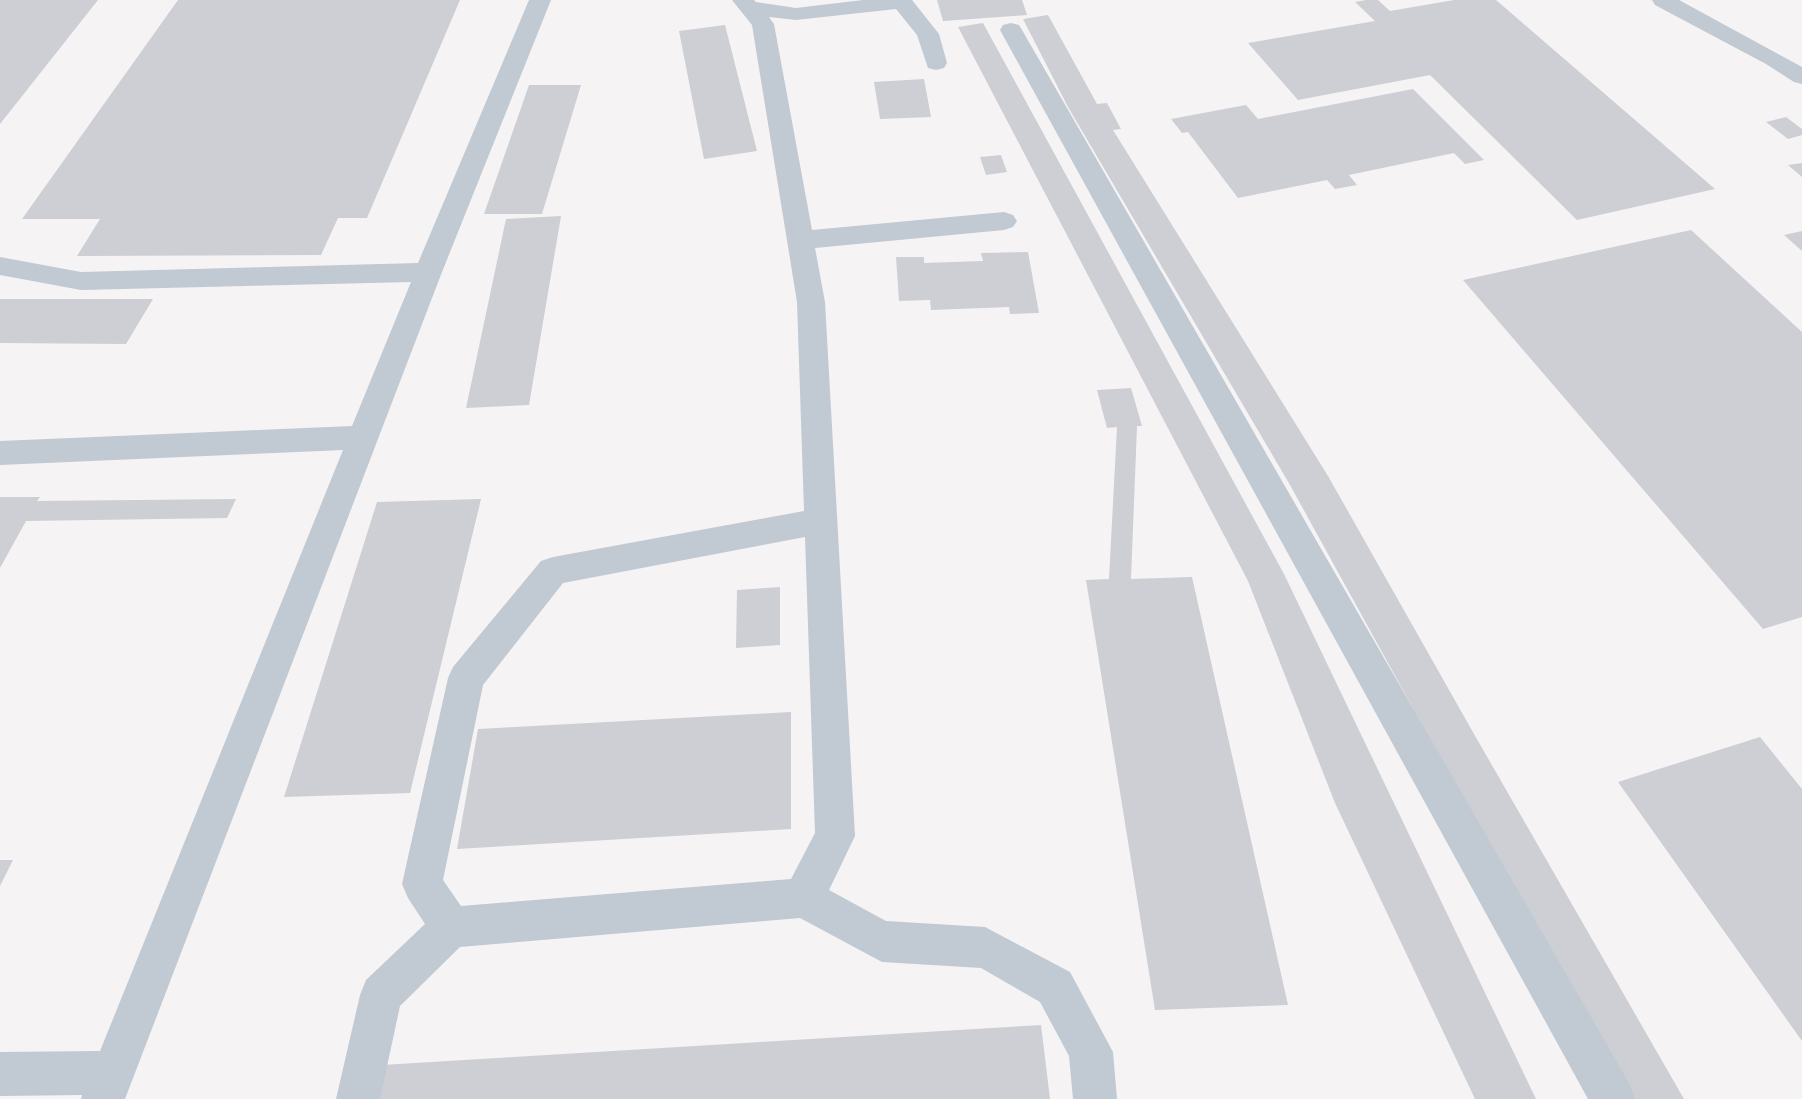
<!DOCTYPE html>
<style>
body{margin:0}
canvas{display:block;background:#f5f3f3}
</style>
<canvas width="1802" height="1099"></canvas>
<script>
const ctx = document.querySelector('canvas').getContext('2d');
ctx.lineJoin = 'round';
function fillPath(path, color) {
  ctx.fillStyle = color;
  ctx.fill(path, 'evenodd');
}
const building = new Path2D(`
 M0 0H98L0 124Z
 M178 0H460L367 218H338L321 255 77 256 100 219H22Z
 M937 0H1022L1027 15 943 21Z
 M1366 0H1378L1390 11 1454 0H1496L1715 189 1577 220 1430 75 1298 100 1248 43 1375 21 1355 2Z
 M1048 15 1097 104 1107 103 1121 129 1113 130 1328 476 1474 734 1684 1099H1628L1290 485 1068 107 1023 19Z
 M983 23 1284 574 1536 1099H1475L1335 803 1248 581 958 27Z
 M725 25 757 151 704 159 679 31Z
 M924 79 931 117 880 119 874 82Z
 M529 85H581L542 214H484Z
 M1413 89 1484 160 1465 164 1454 153 1349 175 1357 185 1335 189 1327 180 1238 198 1188 132 1182 133 1171 119 1246 105 1258 119Z
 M1786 117 1802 129V135L1788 139 1766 122Z
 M1001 155 1007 172 986 175 980 157Z
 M1802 163V177L1788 165Z
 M561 216 529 405 466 408 506 219Z
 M1691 230 1802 332V617L1763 629 1463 280Z
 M1802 231V251L1784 235Z
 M1028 252 1039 313 1010 314 1009 307 931 310 930 300 899 301 896 257H924V263L983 261 981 253Z
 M0 299H153L126 344 0 343Z
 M1131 388 1142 426H1137L1131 579 1192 577 1288 1005 1155 1010 1086 580 1109 579 1117 427 1107 428 1097 390Z
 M0 497H40L37 501 236 499 227 518 26 521 0 568Z
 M481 499 410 793 284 797 377 502Z
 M780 587V645L736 648 737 590Z
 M791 712V829L457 849 478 729Z
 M1760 737 1802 789V1041L1618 782Z
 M0 860H13L0 886Z
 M1041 1025 1050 1099H375L382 1065Z`);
const minor = new Path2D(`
 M529 0H551L442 272 125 1099H81L82 1095 0 1096V1052L100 1051 343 450 0 465V441L352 426 411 282 81 290 0 275V257L81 272 418 263Z
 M732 0H754L756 2 796 8 863 0H912L939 34 947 63 944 68 936 70 928 68 917 35 896 9 796 20 769 17 774 24 812 230 1004 212 1013 215 1017 221 1013 227 1004 230 815 248 825 302 855 836 829 890 886 921 985 927 1070 972 1113 1052 1117 1099H1073L1069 1056 1040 1002 981 968 882 962 800 918 460 947 400 1006 380 1099H336L360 995 366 980 425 924 408 898 402 884 448 678 453 667 541 561 553 557 804 511 797 302 752 25ZM805 537 815 833 791 879 461 906 443 880 483 685 563 583Z
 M1652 0H1679L1802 67V84L1794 82 1766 64 1655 5Z
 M1011 23 1019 25 1022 30 1629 1083 1635 1099H1588L1000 30 1003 25Z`);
fillPath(building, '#cdcfd5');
fillPath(minor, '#c1cad2');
</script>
